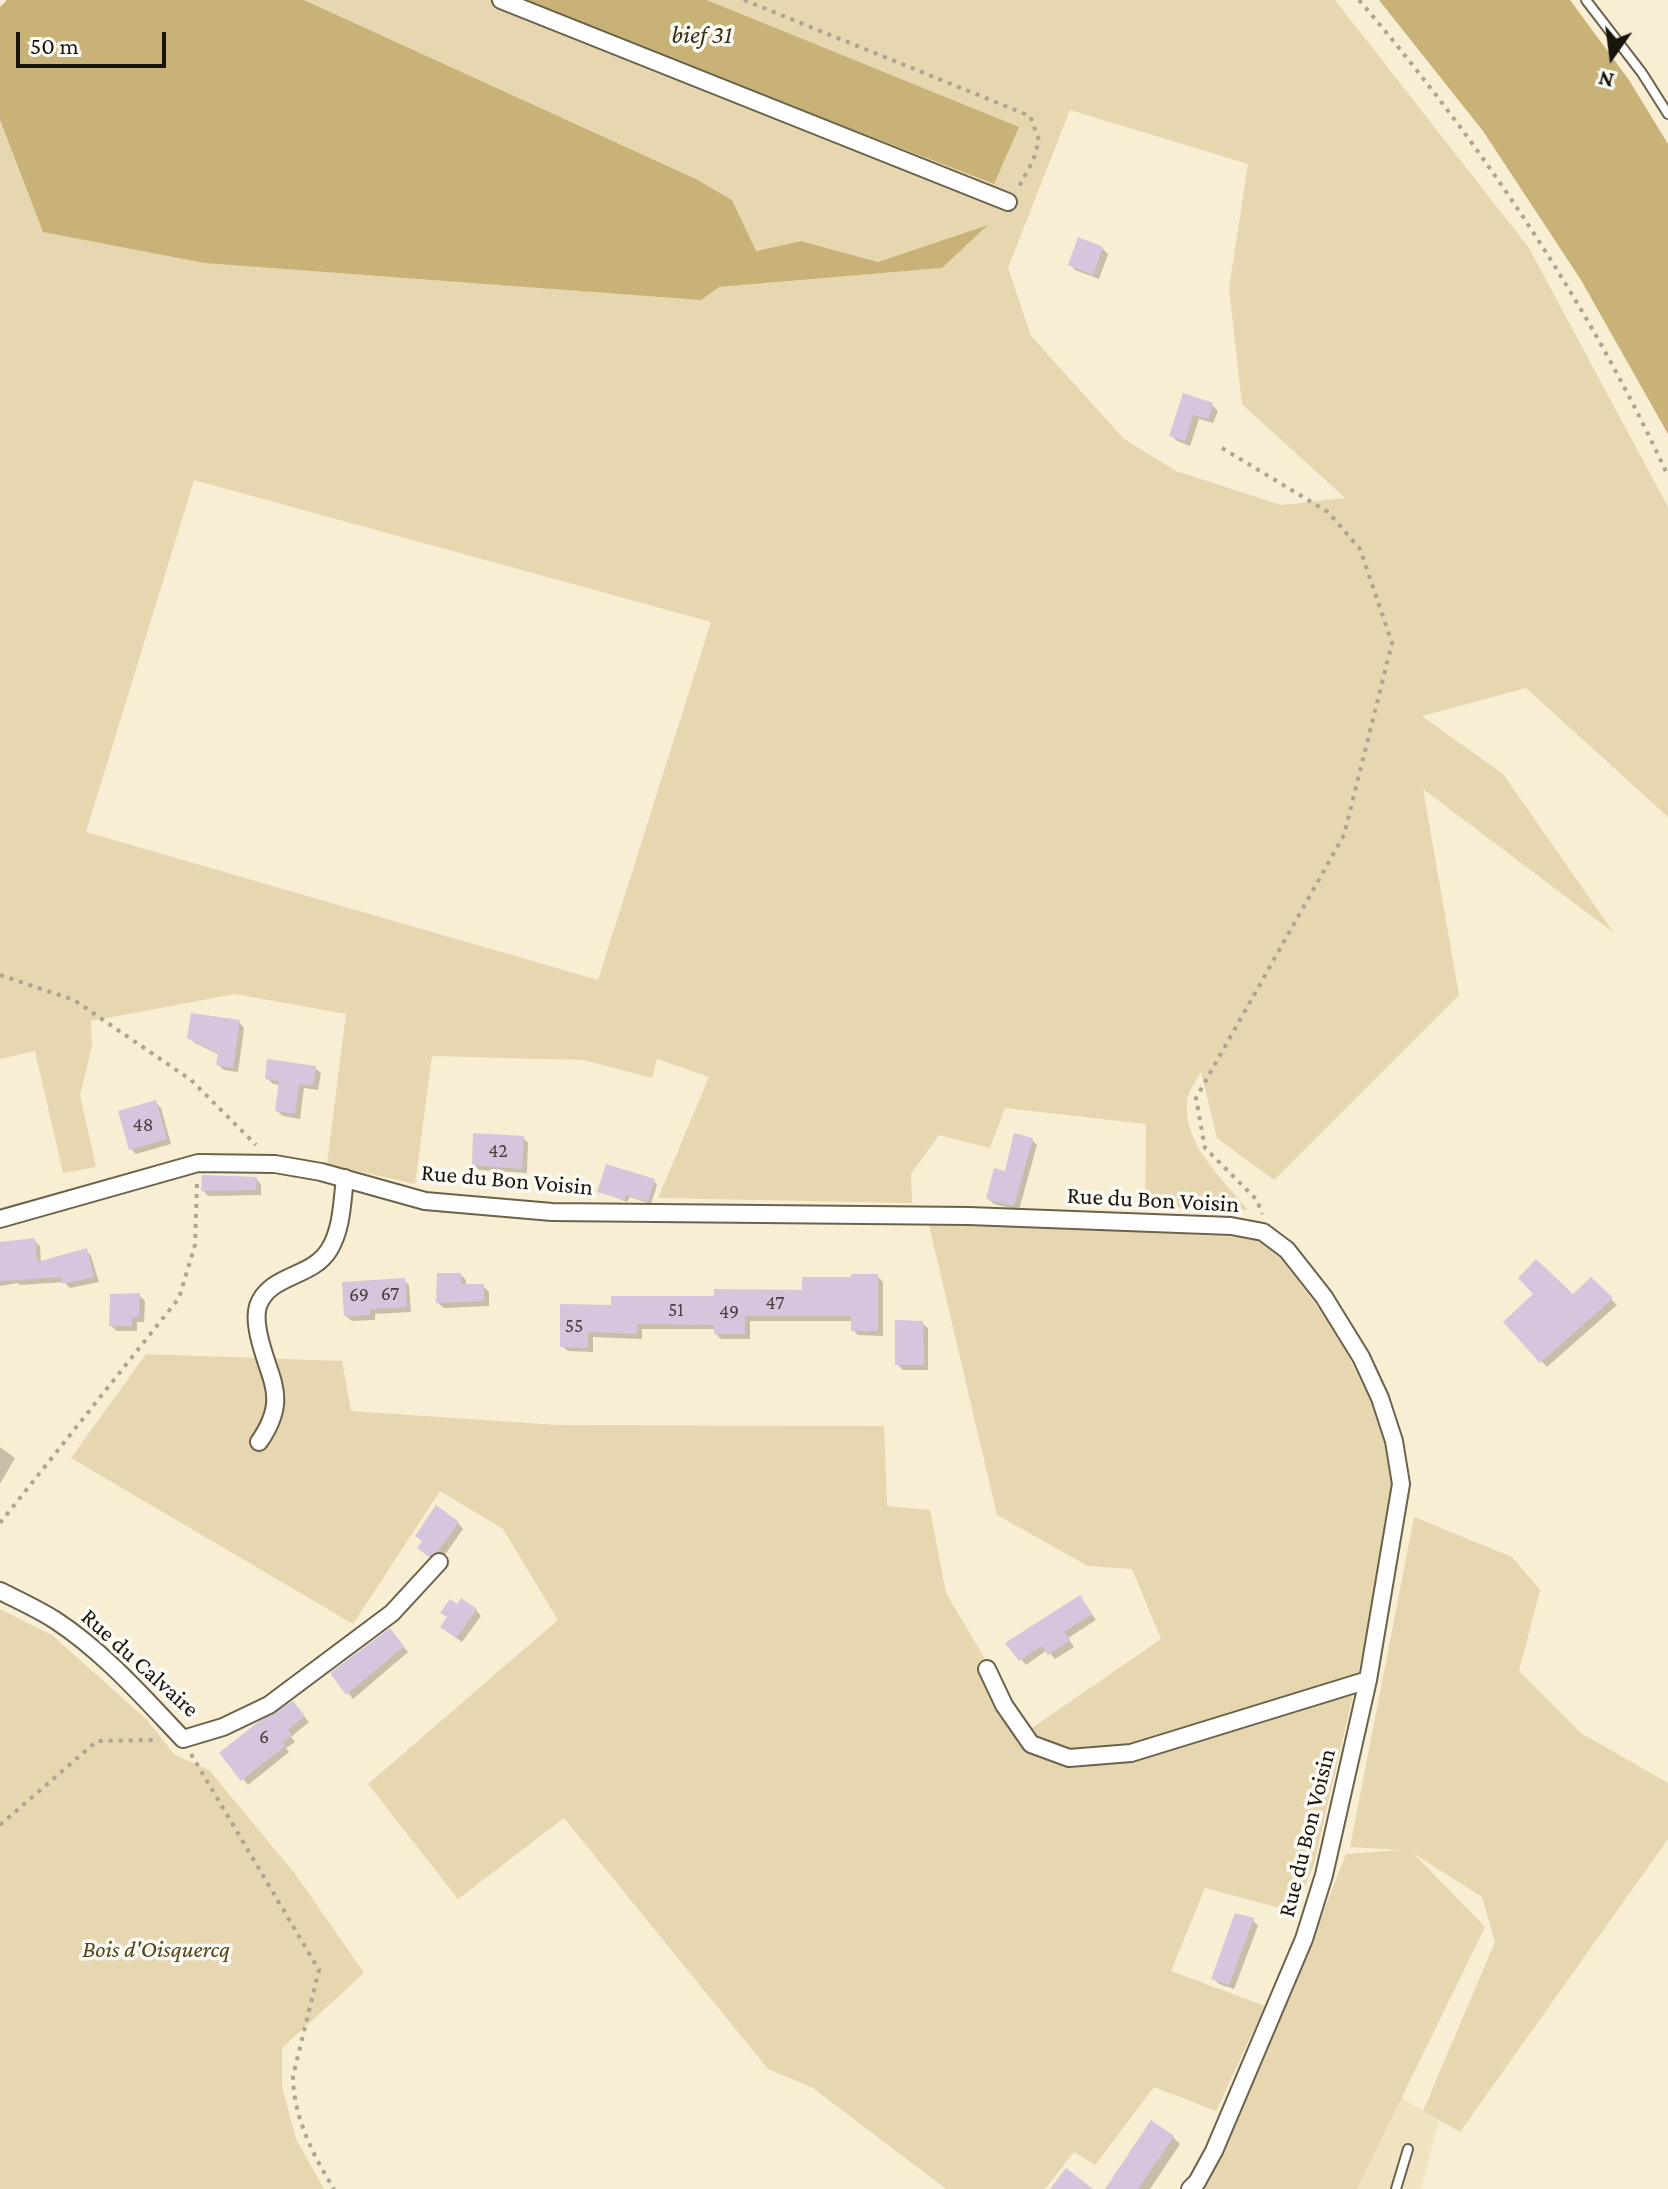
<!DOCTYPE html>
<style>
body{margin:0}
#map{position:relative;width:1668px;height:2189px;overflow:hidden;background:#f8eed3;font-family:"Crimson Pro",serif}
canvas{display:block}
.north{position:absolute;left:1572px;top:16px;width:80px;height:80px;-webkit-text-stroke:6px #fdfbf6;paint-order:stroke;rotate:194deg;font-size:22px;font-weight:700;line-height:32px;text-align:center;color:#19150c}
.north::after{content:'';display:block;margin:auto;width:28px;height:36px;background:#19150c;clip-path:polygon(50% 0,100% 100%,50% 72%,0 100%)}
.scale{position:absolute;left:16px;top:32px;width:150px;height:36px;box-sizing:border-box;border:4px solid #19150c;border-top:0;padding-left:10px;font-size:24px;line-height:28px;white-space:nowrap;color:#19150c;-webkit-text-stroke:6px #fdfbf6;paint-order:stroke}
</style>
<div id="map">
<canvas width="1668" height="2189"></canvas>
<div class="north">N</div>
<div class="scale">50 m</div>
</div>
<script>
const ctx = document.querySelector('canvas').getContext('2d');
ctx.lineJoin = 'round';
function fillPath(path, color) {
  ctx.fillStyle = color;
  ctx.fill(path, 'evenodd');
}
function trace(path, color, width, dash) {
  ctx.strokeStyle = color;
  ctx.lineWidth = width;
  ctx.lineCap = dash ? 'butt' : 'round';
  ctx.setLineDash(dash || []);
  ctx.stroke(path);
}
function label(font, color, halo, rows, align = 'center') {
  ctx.font = font + ' "Crimson Pro",serif';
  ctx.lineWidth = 7;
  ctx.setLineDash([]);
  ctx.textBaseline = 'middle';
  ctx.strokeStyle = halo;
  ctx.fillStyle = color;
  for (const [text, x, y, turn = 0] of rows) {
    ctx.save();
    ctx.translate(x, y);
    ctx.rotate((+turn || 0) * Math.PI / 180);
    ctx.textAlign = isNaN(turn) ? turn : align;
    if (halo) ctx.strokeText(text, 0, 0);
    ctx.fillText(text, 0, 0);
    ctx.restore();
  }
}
const built = new Path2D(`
 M1401 2098 1439 2120 1421 2189H1357Z`);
const green = new Path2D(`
 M304 0H515L993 184 1018 127 707 0H1335L1529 248 1668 507V817L1526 688 1422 716 1503 774 1614 933 1423 789 1459 995 1274 1180 1217 1138 1201 1072C1196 1081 1188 1092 1187 1101 1183 1145 1222 1178 1248 1210L1145 1206 1146 1124 1005 1108 990 1148 939 1135 911 1174 912 1203 658 1198 709 1077 657 1059 652 1078 584 1060 432 1056 415 1184 327 1164 346 1014 235 994 91 1021 92 1046 80 1095 96 1167 63 1173 35 1051 0 1059V120L43 232 719 287 942 268 986 227 878 262 801 241 755 251 732 200 696 179ZM1070 110 1248 164 1229 288 1242 404 1345 498 1281 505 1176 471 1124 439 1031 336 1008 268ZM194 480 711 622 598 980 86 832Z
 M928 1221 1255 1238 1273 1248 1334 1328 1385 1430 1395 1496 1385 1556 1314 1864 1295 1912 1205 1888 1171 1971 1265 2006 1216 2111 1154 2087 1095 2165 1074 2152 1045 2189H946L813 2088 768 2069 564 1818 458 1899 368 1784 558 1620 503 1529 440 1491 353 1624 71 1458 146 1354 342 1361 351 1411 557 1425 884 1426 887 1506 930 1510 946 1593 985 1659 981 1672 1017 1741 1032 1728 1161 1639 1132 1569 1088 1566 997 1515Z
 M1414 1517 1512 1557 1540 1590 1519 1671 1581 1733 1668 1783V1839L1460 2132 1423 2111 1495 1942 1482 1897 1413 1853 1485 1927 1357 2189H1198L1213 2172 1286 2006 1346 1854 1400 1850 1350 1847Z
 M0 1609 52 1635 147 1720 175 1755 209 1770 296 1875 364 1973 282 2048V2087L296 2139 324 2189H0Z`);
const water = new Path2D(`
 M7 0H304L696 179 732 200 756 251 801 241 878 262 988 225 942 268 719 287 701 300 205 263 43 232 0 120V7Z
 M515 0H707L1019 127 994 184Z
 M1379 0H1570L1629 80 1668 144V434L1581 280 1483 131Z`);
const shadow = new Path2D(`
 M1102 248 1108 254 1099 279 1075 270 1070 264Z
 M1184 396 1212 405 1218 411 1213 423 1199 419 1190 446 1177 441 1171 435Z
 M239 1022 244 1028 238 1072 224 1070 218 1065 220 1055 195 1043 189 1037Z
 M315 1068 321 1073 318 1090 304 1088 300 1119 283 1116 277 1111 281 1085 273 1084 267 1078Z
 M156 1103 161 1108 171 1144 136 1154 131 1149Z
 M523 1138 528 1143 527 1173 479 1170 474 1165Z
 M1032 1140 1037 1145 1019 1210 994 1204 988 1198Z
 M256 1179 261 1184V1195L208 1196 203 1190Z
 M654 1181 657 1185 651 1204 630 1197 627 1202 599 1191Z
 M34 1240 40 1246 41 1263 86 1250 91 1256 99 1282 70 1288 64 1282 20 1285 18 1283 0 1286V1253Z
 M461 1275 466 1280V1286H483L489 1292V1306L444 1308 438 1303Z
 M878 1277 883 1282V1336L858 1335 853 1330V1321H750V1339H721L716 1334V1329H642V1339L593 1337V1352L568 1351 562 1346 613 1307 804 1292Z
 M1591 1279 1617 1305 1547 1367 1506 1322 1573 1297Z
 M404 1280 409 1285 411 1312 375 1314V1320L352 1321 346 1316Z
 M139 1295 145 1301 144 1322H137V1331H117L111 1326Z
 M922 1323 928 1328V1370H903L897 1364Z
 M0 1447 15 1458 0 1484Z
 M458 1523 463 1529 444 1556 436 1561 425 1554 424 1542Z
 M1080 1597 1096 1620 1068 1638 1074 1647 1055 1659 1047 1650 1026 1665 1008 1644Z
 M476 1610 481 1616 462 1642 448 1632Z
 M395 1636 408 1652 353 1699 333 1674Z
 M298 1709 309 1722 291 1737 295 1742 286 1748 289 1752 248 1785 222 1753Z
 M1253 1920 1258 1926 1234 1989 1219 1984 1213 1978Z
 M1173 2137 1180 2144 1150 2189H1108Z`);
const building = new Path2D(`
 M1078 237 1103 247 1093 275 1068 265Z
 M1183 393 1213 403 1208 419 1193 415 1185 441 1169 436Z
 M191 1013 240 1020 233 1068 216 1065 218 1053 187 1038Z
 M267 1059 316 1066 313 1086 299 1084 295 1114 275 1111 279 1081 265 1079Z
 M156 1100 167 1139 129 1150 118 1111Z
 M473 1133 524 1136 522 1169 472 1165Z
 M1014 1133 1033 1138 1014 1206 986 1199 994 1168 1005 1171Z
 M606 1164 655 1179 648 1202 626 1195 624 1200 597 1192Z
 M202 1175 257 1177 256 1190 201 1191Z
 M35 1238 37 1262 87 1248 94 1277 62 1284 61 1277 0 1281V1242Z
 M1536 1259 1573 1294 1591 1277 1613 1298 1540 1363 1503 1322 1533 1294 1518 1278Z
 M437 1273H461V1284H484V1301L436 1303Z
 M851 1274H878V1331H851V1316H745V1334H714V1325L637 1324V1334L588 1332V1348L560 1347V1304L611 1305V1296H714V1289L802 1290V1277H851Z
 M405 1278 407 1307 370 1309V1315L344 1316 342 1282Z
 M140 1293 139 1317H132V1326H109L110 1294Z
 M895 1320 923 1321 924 1365H895Z
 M436 1505 459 1522 438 1551 429 1557 417 1548 422 1541 415 1536Z
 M1080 1595 1092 1614 1064 1632 1071 1640 1048 1655 1042 1646 1019 1661 1005 1643Z
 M461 1598 477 1609 456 1638 440 1627 447 1617 440 1613 450 1599 457 1604Z
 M390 1628 404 1646 346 1695 330 1673Z
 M293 1701 305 1716 288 1730 292 1736 282 1742 285 1746 241 1781 219 1753 258 1722Z
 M1235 1913 1254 1918 1229 1985 1211 1979Z
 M1151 2120 1174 2136 1138 2189H1105Z
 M1066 2168 1093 2189H1050Z`);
const path = new Path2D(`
 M744 0 1030 116 1039 140 1033 161 1017 190
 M1359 0C1482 144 1589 304 1668 476
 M1222 448 1328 512 1360 549 1392 643 1344 835 1196 1098 1205 1148 1257 1200 1262 1214
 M0 975 74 1000 191 1080 256 1145
 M0 1523 179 1298 195 1245 197 1182
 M191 1754 319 1970 293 2076C293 2115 313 2156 334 2189
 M0 1825 97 1741 159 1740`);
const lane = new Path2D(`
 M1586 0 1642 73 1668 114
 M1396 2189 1408 2149`);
const street = new Path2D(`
 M501 0 1008 202
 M0 1219 198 1163 275 1164 321 1172 425 1201 552 1212 969 1216 1231 1226 1263 1232 1287 1250 1324 1297 1361 1357 1380 1398 1394 1441 1401 1484 1368 1680 1324 1875 1304 1939 1214 2151 1197 2182 1190 2189
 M259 1442C290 1397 269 1381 259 1336 257 1327 255 1316 258 1306 269 1274 312 1278 329 1250 342 1229 342 1203 345 1178
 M0 1591C18 1600 38 1609 55 1620 104 1652 143 1697 183 1739L223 1727 269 1705 392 1613 439 1562
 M987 1669 1004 1705 1031 1744 1069 1758 1131 1753 1368 1680`);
const numberNames = [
 ["48",143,1125],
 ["42",498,1151],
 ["67",390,1294],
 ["69",359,1295],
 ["47",775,1303],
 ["51",676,1310],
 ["49",729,1312],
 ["55",574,1326],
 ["6",264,1737]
];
const streetNames = [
 ["Rue du Bon Voisin",507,1180,5],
 ["Rue du Bon Voisin",1153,1200,3],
 ["Rue du Calvaire",140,1663,42],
 ["Rue du Bon Voisin",1307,1833,-76]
];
const parkNames = [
 ["Bois d'Oisquercq",156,1950]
];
const waterNames = [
 ["bief 31",702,35]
];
fillPath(built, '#f0e3c1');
fillPath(green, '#e6d7b1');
fillPath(water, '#c9b277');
fillPath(shadow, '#0003');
fillPath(building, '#d5c6de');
trace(lane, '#6b624b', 12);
trace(street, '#6b624b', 20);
trace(path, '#ada590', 4, [4, 6]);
trace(lane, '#fff', 8);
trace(street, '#fff', 16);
label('20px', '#484140', null, numberNames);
label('24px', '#19150c', '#fdfbf6', streetNames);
label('italic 24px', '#534313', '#fdfbf6', parkNames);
label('italic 26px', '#382e12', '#fdfbf6', waterNames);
</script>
